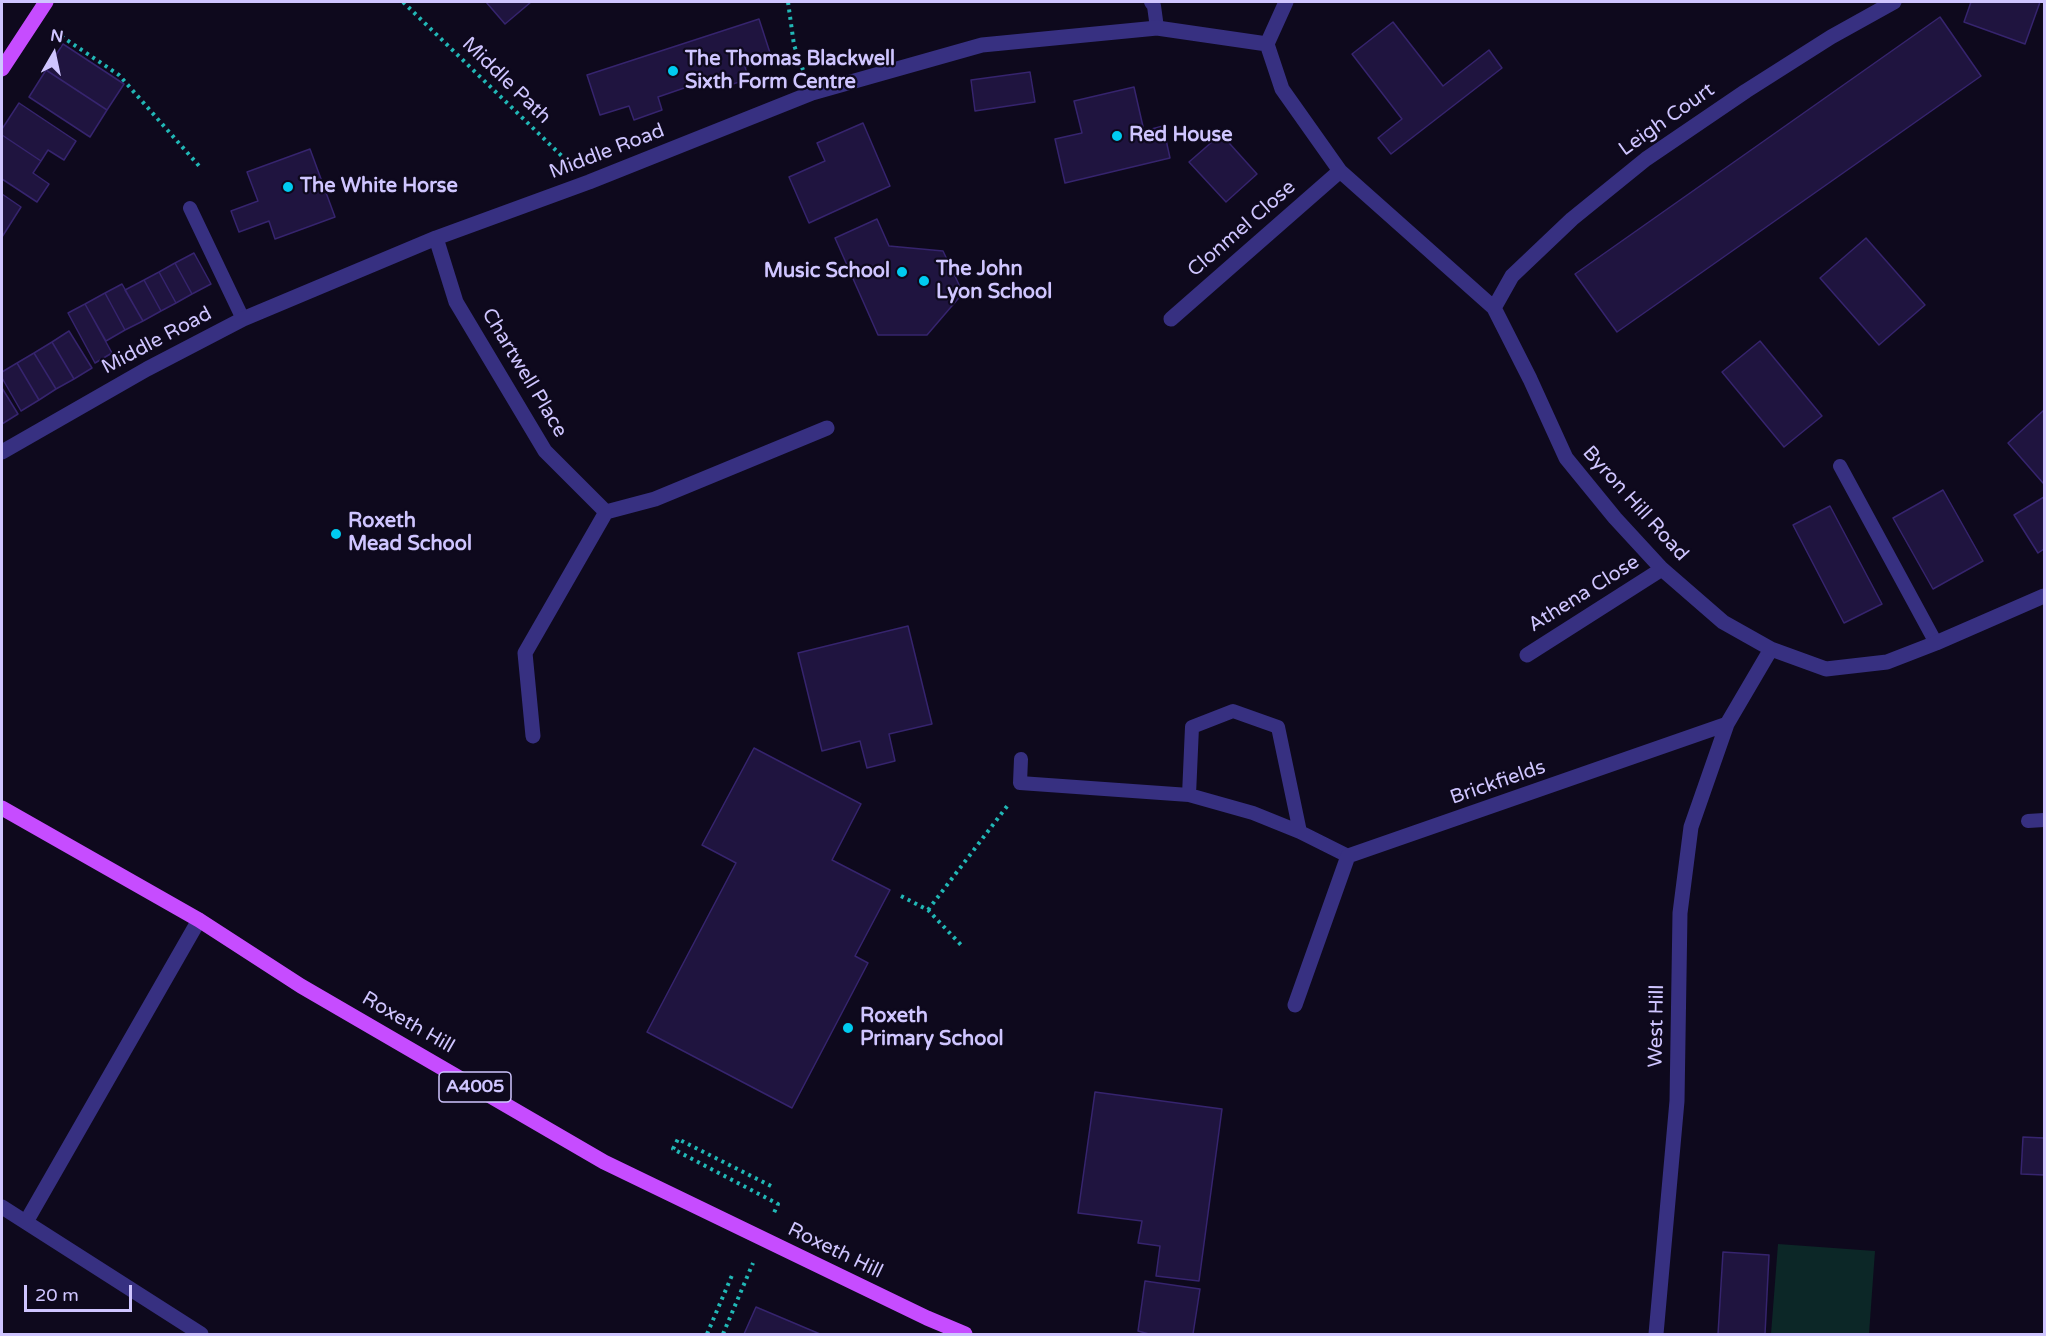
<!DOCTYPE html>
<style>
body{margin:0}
#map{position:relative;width:2046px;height:1336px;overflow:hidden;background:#0e091d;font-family:"Varela Round",sans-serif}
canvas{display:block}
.frame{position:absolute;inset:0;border:3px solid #cfc5ff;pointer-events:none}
.north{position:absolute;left:24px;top:24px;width:60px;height:60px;-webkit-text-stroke:4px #0e091d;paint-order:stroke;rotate:9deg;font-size:16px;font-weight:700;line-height:24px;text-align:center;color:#cfc5ff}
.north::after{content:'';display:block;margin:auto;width:21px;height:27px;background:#cfc5ff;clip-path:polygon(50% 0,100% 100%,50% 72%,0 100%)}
.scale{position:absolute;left:24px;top:1285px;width:108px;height:27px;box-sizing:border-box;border:3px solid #cfc5ff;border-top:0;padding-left:8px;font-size:18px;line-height:21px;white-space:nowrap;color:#cfc5ff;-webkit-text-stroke:4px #0e091d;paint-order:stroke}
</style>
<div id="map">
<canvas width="2046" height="1336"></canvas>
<div class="frame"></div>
<div class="north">N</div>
<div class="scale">20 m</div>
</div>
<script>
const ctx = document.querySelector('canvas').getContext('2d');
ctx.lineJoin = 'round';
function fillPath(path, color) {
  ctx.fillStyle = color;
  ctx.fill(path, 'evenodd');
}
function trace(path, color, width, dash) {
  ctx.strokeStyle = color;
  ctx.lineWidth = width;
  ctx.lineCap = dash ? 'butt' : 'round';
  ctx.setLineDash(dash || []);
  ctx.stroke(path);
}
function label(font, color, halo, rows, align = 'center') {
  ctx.font = font + ' "Varela Round",sans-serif';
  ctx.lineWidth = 4.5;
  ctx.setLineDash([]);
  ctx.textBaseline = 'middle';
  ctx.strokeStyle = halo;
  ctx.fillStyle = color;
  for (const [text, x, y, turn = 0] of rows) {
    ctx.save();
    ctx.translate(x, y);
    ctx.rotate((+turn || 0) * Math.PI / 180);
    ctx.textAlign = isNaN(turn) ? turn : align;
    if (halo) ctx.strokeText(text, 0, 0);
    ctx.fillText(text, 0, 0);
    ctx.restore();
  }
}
const green = new Path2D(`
 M1778 1244 1875 1251 1869 1334H1771Z`);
const building = new Path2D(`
 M486 2H531L505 24Z
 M1971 2H2040L2025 44 1964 22Z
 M1940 17 1981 76 1617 332 1575 274Z
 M759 19 772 59 745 67 749 79 723 87 719 76 658 97 662 110 634 120 629 106 600 115 587 75Z
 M1393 22 1443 86 1489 50 1502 68 1391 154 1378 138 1402 119 1352 54Z
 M63 44 124 84 107 110 46 70Z
 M46 70 107 110 90 137 29 97Z
 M1030 72 1035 102 975 111 971 80Z
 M1134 87 1144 131 1163 126 1170 158 1065 183 1055 139 1082 133 1074 101Z
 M19 103 76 141 64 160 48 150 41 161 2 135V129Z
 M863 123 890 186 809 223 789 177 825 161 817 143Z
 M1221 134 1257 174 1226 202 1189 162Z
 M2 135 41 161 33 173 49 184 37 202 2 179Z
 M310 149 335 217 275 239 269 221 239 232 231 211 258 201 247 172Z
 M2 194 21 207 2 237Z
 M877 219 889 246 943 251 963 293 927 335H878L835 238Z
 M1866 238 1925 305 1879 345 1820 278Z
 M194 253 211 284 192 294 175 263Z
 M175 263 192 294 176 303 159 272Z
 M159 272 176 303 161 311 144 280Z
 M144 280 161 311 143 321 125 290Z
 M122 284 143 321 125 330 105 293Z
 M105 293 125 330 106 341 85 304Z
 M85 304 112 353 95 363 68 313Z
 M69 331 92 368 74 379 52 342Z
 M1760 341 1822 416 1784 447 1722 372Z
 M52 342 74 379 56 389 34 353Z
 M34 353 56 389 39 400 17 363Z
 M17 363 39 400 21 411 2 378V372Z
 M2 388 18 414 2 424Z
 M2044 410V482L2043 483 2008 443Z
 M1943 490 1983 561 1933 589 1893 518Z
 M2044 497V549L2038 553 2014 515Z
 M1830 506 1882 604 1844 623 1793 525Z
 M908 626 932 724 889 734 895 761 867 768 860 741 822 751 798 653Z
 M754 748 861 804 832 860 890 890 855 956 868 963 792 1108 647 1032 736 863 702 845Z
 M1095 1092 1222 1109 1199 1281 1156 1276 1160 1246 1138 1243 1142 1221 1078 1213Z
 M2023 1137 2044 1138V1175L2021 1174Z
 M1723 1252 1769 1255 1765 1334H1718Z
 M1145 1281 1200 1289 1193 1334H1149L1138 1331Z
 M756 1307 820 1334H744Z`);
const path = new Path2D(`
 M403 2 569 163
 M788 2 794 45 803 70
 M55 32 119 75 200 167
 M901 896 928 910 962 946
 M928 910 1008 805
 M771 1186 678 1139 673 1149 778 1204 773 1215
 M707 1334 733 1273
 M723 1334 753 1263`);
const lane = new Path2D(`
 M1151 2 1154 6 1157 28
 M190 208 243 319
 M1840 466 1936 643
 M1021 759 1020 783 1189 795 1253 813 1300 832 1348 856
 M1189 795 1192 727 1233 711 1278 727 1300 832
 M2028 821 2044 820`);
const street = new Path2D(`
 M1267 44 1282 89 1340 171 1494 308 1530 379 1566 458 1615 518 1662 569 1723 622 1771 649 1826 669 1887 662 1936 643 2044 596
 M1267 44 1286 2
 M436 238 456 302 545 451 606 512 655 499 827 428
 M1494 308 1512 276 1572 219 1646 159 1746 91 1831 37 1894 2
 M1171 319 1340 171
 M2 452 147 369 243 319 436 238 589 182 812 93 982 45 1157 28 1267 44
 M1527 655 1662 569
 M533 736 525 653 606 512
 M1295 1005 1348 856 1727 724 1771 649
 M2 1207 201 1334
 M26 1222 199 920
 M1656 1334 1677 1101 1680 913 1691 827 1727 724`);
const primary = new Path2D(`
 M2 69 46 2
 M2 808 199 920 301 986 604 1162 927 1318 965 1334`);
const markers = [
 [673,71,6,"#00cbf0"],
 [1117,136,6,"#00cbf0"],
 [288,187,6,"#00cbf0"],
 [902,272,6,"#00cbf0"],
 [924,281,6,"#00cbf0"],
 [336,534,6,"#00cbf0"],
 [848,1028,6,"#00cbf0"]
];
const shields = [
 [475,1087,72]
];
const shieldNames = [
 ["A4005",475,1087]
];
const poiNames = [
 ["The Thomas Blackwell",685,60],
 ["Sixth Form Centre",685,83],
 ["Red House",1129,136],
 ["The White Horse",300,187],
 ["The John",936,270],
 ["Lyon School",936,293],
 ["Music School",890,272,"right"],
 ["Roxeth",348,522],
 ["Mead School",348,545],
 ["Roxeth",860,1017],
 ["Primary School",860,1040]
];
const streetNames = [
 ["Middle Path",506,81,44],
 ["Leigh Court",1667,120,-35],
 ["Middle Road",607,152,-21],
 ["Clonmel Close",1242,229,-41],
 ["Middle Road",157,341,-28],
 ["Chartwell Place",524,373,59],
 ["Byron Hill Road",1635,504,48],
 ["Athena Close",1584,594,-32],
 ["Brickfields",1498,783,-19],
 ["Roxeth Hill",408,1023,30],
 ["West Hill",1657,1026,-89],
 ["Roxeth Hill",835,1251,26]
];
fillPath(green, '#0c2727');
fillPath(building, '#1f143f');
trace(building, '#36246e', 1.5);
trace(path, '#21b7b6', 4, [3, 4.5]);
trace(lane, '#373081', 14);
trace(street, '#373081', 15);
trace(primary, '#c64cff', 15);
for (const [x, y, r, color] of markers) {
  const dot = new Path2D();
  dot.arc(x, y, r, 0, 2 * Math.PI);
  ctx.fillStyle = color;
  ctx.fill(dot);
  trace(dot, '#0e091d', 2);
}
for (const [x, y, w] of shields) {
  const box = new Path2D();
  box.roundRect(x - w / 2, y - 15, w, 30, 4.5);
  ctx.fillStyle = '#0e091d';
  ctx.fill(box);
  trace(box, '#cfc5ff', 1.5);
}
label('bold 18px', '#cfc5ff', null, shieldNames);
label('bold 20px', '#cfc5ff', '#0e091d', poiNames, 'left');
label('20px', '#cfc5ff', '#0e091d', streetNames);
</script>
